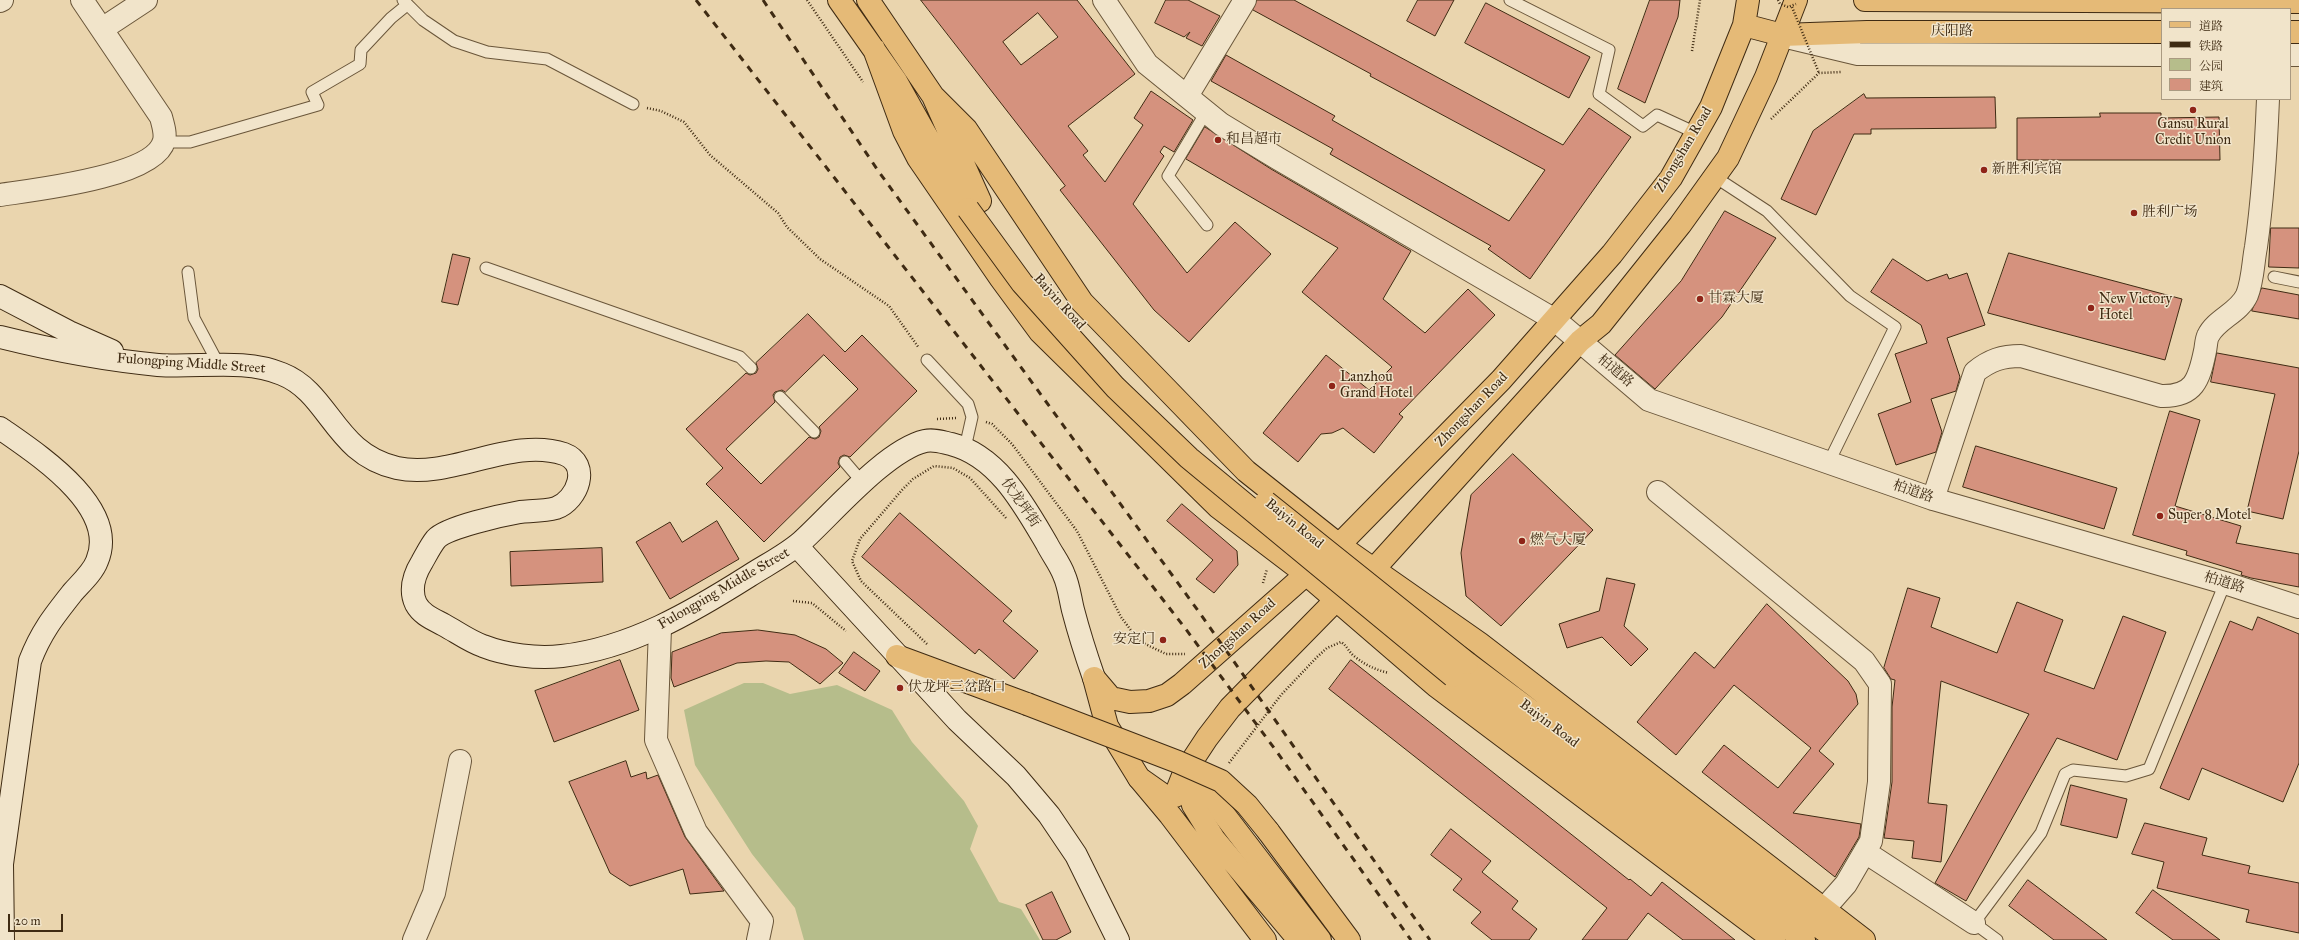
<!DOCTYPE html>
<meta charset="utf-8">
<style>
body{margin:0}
#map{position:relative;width:2299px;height:940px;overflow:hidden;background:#ead5ae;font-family:"IM FELL Great Primer","Noto Serif SC",serif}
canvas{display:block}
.legend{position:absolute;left:2161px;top:8px;width:130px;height:92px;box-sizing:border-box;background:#f1e4ca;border:1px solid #aa9a81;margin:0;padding:5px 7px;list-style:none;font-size:12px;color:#3f2b13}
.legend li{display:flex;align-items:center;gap:8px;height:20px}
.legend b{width:20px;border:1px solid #aa9a81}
.scale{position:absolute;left:8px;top:914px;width:55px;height:18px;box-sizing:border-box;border:2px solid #3f2b13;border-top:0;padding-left:5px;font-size:12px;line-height:14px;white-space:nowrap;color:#3f2b13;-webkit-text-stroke:3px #f1e4ca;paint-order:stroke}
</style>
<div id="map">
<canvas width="2299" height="940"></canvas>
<ul class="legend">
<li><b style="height:5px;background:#e5ba77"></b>道路</li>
<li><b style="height:5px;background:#3f2b13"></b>铁路</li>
<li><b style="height:11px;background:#b6bd8b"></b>公园</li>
<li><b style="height:11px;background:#d5927e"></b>建筑</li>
</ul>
<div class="scale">20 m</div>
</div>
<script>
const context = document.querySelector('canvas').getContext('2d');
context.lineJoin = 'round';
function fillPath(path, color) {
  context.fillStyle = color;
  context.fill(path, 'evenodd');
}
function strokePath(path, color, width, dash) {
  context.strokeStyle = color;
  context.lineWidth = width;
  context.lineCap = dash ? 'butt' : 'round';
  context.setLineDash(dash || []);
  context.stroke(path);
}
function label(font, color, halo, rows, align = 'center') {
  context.font = font + ' "IM FELL Great Primer","Noto Serif SC",serif';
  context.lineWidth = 3;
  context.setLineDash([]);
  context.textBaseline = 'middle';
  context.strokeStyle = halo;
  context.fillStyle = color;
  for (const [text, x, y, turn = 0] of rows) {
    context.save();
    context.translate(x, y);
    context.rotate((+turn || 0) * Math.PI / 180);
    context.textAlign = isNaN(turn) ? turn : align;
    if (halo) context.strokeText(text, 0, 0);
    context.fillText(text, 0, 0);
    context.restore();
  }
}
fillPath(new Path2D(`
 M744 683H763L790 694 837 685 892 710 912 742 964 801 978 826 970 849 999 902 1021 909 1040 940H804L795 908 752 854 695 765 684 710Z`), '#b6bd8b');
const building = new Path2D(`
 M921 0H1077L1135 74 1068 126 1088 151 1083 155 1105 182 1143 125 1134 118 1151 91 1193 120 1174 152 1164 146 1160 152 1164 156 1133 204 1187 273 1235 222 1271 254 1189 342 1154 310 1060 190 1065 186ZM1038 13 1058 37 1021 65 1003 42Z
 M1166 0H1188L1220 16 1202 46 1186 38 1190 32 1184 37 1155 23Z
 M1257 0H1294L1563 145 1589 108 1631 137 1530 279 1488 249 1491 246 1330 154 1333 149 1211 81 1226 55 1335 116 1332 120 1509 221 1545 170 1370 76 1371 74 1253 10Z
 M1418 0H1454L1435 36 1407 21Z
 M1650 0H1680L1678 17 1645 103 1618 89Z
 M1486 3 1590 57 1569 98 1465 43Z
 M1864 94 1866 98 1995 97 1996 128 1871 129V134H1854L1816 215 1781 199 1813 131Z
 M2100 113H2161V118L2219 117 2220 160H2017V118L2100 117Z
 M1205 127 1271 169 1411 251 1383 299 1425 333 1468 289 1495 315 1399 414 1403 417 1374 453 1343 428 1332 433 1321 434 1298 462 1263 433 1326 355 1369 390 1392 367 1302 292 1338 248 1186 159Z
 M1725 211 1776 238 1722 317 1655 389 1615 355 1681 281Z
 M2271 228H2299V268L2269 267Z
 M2009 253 2182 299 2165 360 1988 313Z
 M453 254 470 258 458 305 442 302Z
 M1893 259 1927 281 1947 274 1949 279 1967 273 1985 325 1947 338 1960 377 1956 391 1931 399 1942 432 1936 452 1896 465 1878 414 1911 402 1895 354 1927 343 1921 325 1871 292Z
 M2262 288 2299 295V319L2252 311Z
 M808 314 845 352 862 335 917 391 850 457 844 455 840 457 838 463 840 467 764 542 706 484 723 468 686 429 746 373 750 375 756 373 758 369 756 363ZM824 355 858 389 819 427 821 431 819 437 815 439 809 437 761 484 726 449 775 402 773 395 775 392 782 390 785 392Z
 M2217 353 2299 368V451L2283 519 2247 511 2275 394 2211 382Z
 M2170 411 2200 420 2175 506 2241 526 2236 543 2299 554V587L2251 578 2241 575 2242 572 2186 555 2187 551 2133 535Z
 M1976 446 2117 488 2104 529 1963 487Z
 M1513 454 1593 530 1501 626 1466 596 1461 553 1471 495Z
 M1182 504 1237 551 1238 565 1214 593 1196 579 1213 560 1167 521Z
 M900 513 1012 611 1003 621 1038 651 1014 679 979 649 975 654 862 557Z
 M717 521 739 559 670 599 636 542 670 522 682 542Z
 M602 548 603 582 511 586 510 552Z
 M1607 578 1635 584 1624 626 1648 649 1631 666 1602 637 1567 648 1559 624 1599 611Z
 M1908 588 1940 598 1931 627 1997 653 2017 602 2063 620 2044 671 2094 689 2123 616 2166 632 2117 760 2057 738 1966 901 1935 883 2029 714 1941 681 1928 803 1947 805 1941 862 1912 858 1914 841 1884 838 1892 782V707L1895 680 1891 679 1884 668Z
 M1767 604 1848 681 1856 694 1858 704 1819 751 1834 764 1793 813 1861 824 1859 837 1835 877 1702 772 1724 745 1778 788 1811 748 1734 685 1676 755 1637 722 1695 652 1714 668Z
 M2258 617 2299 634V763L2283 802 2202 768 2189 800 2160 788 2230 621 2252 630Z
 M758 630 795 635 826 649 843 663 820 684 789 662 766 661 737 663 674 687 671 678 672 652 721 633Z
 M854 652 880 671 865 691 839 673Z
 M620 660 639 710 554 742 535 691Z
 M1351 660 1629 880 1630 879 1651 896 1662 882 1735 940H1683L1648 913 1627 940H1582L1607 908 1329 689Z
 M626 761 631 777 646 772 647 779 658 775 685 837 724 891 690 894 683 869 630 886 610 873 569 782Z
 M2071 785 2127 799 2117 838 2061 825Z
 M2145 823 2207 838 2202 855 2250 866 2248 873 2299 883V933L2246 922 2249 910 2157 888 2164 862 2132 854Z
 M1451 829 1491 861 1482 872 1518 901 1512 909 1537 929 1529 940H1492L1471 923 1481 912 1453 890 1462 879 1431 855Z
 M2028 880 2107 940H2054L2009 906Z
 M2153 890 2220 940H2173L2136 913Z
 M1052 892 1071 932 1056 940H1043L1026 905Z`);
fillPath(building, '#d5927e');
strokePath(building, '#3f2b13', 1);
const service = new Path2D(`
 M403 0 423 20 454 41 487 52 547 59 633 104
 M1510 0 1609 50 1599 94 1643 126 1657 115 1696 133
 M1206 112 1168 176 1207 225
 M164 142H190L318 105 312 92 360 64 361 50 391 18 407 5
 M1715 177 1767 211 1850 296 1895 327 1829 462
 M486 268 740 357 751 368
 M188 272 194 318 219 365
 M2274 277 2299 282
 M927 360 968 404 972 417 965 448
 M780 397 814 432
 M845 462 863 483
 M1997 940 1974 923 2041 833 2065 774 2073 770 2126 776 2149 769 2225 583`);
const minor = new Path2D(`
 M1104 0 1147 64 1221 124 1277 158 1555 320 1649 400 1933 499 2225 583 2299 607
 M0 1 2 0
 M102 29 146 0
 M1791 38 1858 54 2162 55
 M2290 55H2299
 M1187 96 1245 0
 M0 195C33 190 155 177 164 141 166 133 163 125 161 117L82 0
 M1658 492 1864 661 1880 684 1879 782 1871 841 1846 884 1824 909
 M1933 499 1975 372C1990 360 2002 356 2021 356L2161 396C2194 397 2199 380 2205 351 2206 347 2206 340 2208 336 2216 319 2239 313 2247 295 2253 280 2253 262 2256 247 2263 197 2266 149 2268 99
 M660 628 656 740 696 832 762 921 758 940
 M1865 852 1974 923
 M414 940 434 893 460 761`);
const secondary = new Path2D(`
 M0 296 69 332 112 351
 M0 337C52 350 105 360 158 365 199 368 244 358 282 374 330 393 334 454 397 468 450 480 512 436 564 454 591 464 578 500 556 508 545 511 531 511 520 512 503 515 447 527 436 539 431 545 426 555 422 562 414 575 409 589 416 604 422 615 433 619 444 625 457 632 469 641 483 646 506 655 537 659 562 656 631 648 692 612 749 576 766 565 786 555 801 542 832 514 886 450 925 441 934 439 942 442 951 444 998 456 1024 505 1047 544 1052 554 1060 564 1064 575 1069 586 1070 598 1073 610 1079 633 1086 655 1094 678
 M0 428C37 454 120 507 97 561 93 572 81 583 73 592 54 616 41 632 30 661L2 864 3 940
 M797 546 957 720 1016 776 1049 815 1076 855 1118 940`);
const primary = new Path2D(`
 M839 0 896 81 964 203
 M868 0 933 96 980 201
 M1865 0 2299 2
 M1744 25 1782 35 1867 32H2162
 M2290 32H2299
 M874 49 904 131 918 158 1001 279 1040 332 1218 507 1306 574 1436 686 1774 940
 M933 96 966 129 1082 302 1246 471 1339 545 1479 643 1864 940
 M897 656 1027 704
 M1467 663 1837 940
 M1453 676 1804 940
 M1094 678 1107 726 1139 778 1166 797 1175 796 1184 773 1207 738 1230 708 1336 600 1374 569 1580 341 1601 324 1680 225 1728 158 1766 77 1796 0
 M1094 678 1111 698 1130 702 1149 701 1167 695 1182 684 1339 545 1501 380 1612 254 1671 178 1711 107 1744 25 1748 0
 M1184 773 1206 791 1320 940
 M1268 831 1349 940`);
const trunk = new Path2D(`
 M1184 773 1193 805 1214 839 1299 940
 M1139 778 1170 815 1265 940`);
strokePath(service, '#6a563a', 13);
strokePath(minor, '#6a563a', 24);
strokePath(secondary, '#3f2b13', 24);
strokePath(primary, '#3f2b13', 24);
strokePath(trunk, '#3f2b13', 24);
strokePath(new Path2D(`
 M807 0 863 82
 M1692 51 1700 0
 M647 108 661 111 684 122 710 155 778 213 787 227 820 259 889 306 919 348
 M1771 119 1819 73 1842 72
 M937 419 957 418
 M986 422 992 424 1012 444 1077 531 1121 617 1139 641 1166 654H1185
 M1263 583 1267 569
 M793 601 812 603 846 631
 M927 644 861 581 852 561 860 539 902 490 913 479 934 466 953 468 970 478 1006 518
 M1229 763 1281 695 1317 657 1327 648 1341 642C1347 646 1349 652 1354 656 1365 665 1376 670 1389 673`), '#3f2b13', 2.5, [1, 2]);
strokePath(service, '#f1e4ca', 11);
strokePath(minor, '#f1e4ca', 22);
strokePath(secondary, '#f1e4ca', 22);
strokePath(primary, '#e5ba77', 22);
strokePath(trunk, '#e5ba77', 22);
strokePath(new Path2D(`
 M696 0 1185 628 1277 752 1411 940
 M763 0 879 172 1199 612 1430 940`), '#3f2b13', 3, [7, 7]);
const primaryBridge = new Path2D(`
 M968 209 1022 283 1115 387 1189 458 1453 676
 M1266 502 1467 663
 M1027 704 1178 762 1221 781 1247 805 1268 831`);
strokePath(primaryBridge, '#3f2b13', 24, []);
strokePath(new Path2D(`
 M1778 0 1780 4 1788 7 1796 4
 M1792 7 1819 73`), '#3f2b13', 2.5, [1, 2]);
strokePath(primaryBridge, '#e5ba77', 22);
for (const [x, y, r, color] of [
 [2193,110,4,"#8f2418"],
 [1218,140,4,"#8f2418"],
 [1984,170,4,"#8f2418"],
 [2134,213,4,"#8f2418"],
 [1700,299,4,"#8f2418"],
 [2091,308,4,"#8f2418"],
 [1332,386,4,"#8f2418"],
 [2160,516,4,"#8f2418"],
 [1522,541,4,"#8f2418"],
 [1163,640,4,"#8f2418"],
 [900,688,4,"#8f2418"]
]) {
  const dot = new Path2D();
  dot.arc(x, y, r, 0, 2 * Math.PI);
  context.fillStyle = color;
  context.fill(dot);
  strokePath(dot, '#f1e4ca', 1.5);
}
label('14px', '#3f2b13', '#f1e4ca', [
 ["庆阳路",1952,32],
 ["Zhongshan Road",1684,150,-59],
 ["Baiyin Road",1059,302,48],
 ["Fulongping Middle Street",191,364,4],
 ["柏道路",1615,371,40],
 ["Zhongshan Road",1472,410,-46],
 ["柏道路",1913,492,19],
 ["伏龙坪街",1020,503,55],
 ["Baiyin Road",1294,524,39],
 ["柏道路",2224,583,17],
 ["Fulongping Middle Street",724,589,-30],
 ["Zhongshan Road",1238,634,-42],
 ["Baiyin Road",1549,724,37]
]);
label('14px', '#3f2b13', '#f1e4ca', [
 ["Gansu Rural",2193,125,"center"],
 ["Credit Union",2193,141,"center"],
 ["和昌超市",1226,140],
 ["新胜利宾馆",1992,170],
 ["胜利广场",2142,213],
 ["甘霖大厦",1708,299],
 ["New Victory",2099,300],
 ["Hotel",2099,316],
 ["Lanzhou",1340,378],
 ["Grand Hotel",1340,394],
 ["Super 8 Motel",2168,516],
 ["燃气大厦",1530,541],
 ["安定门",1155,640,"right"],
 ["伏龙坪三岔路口",908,688]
], 'left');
</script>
